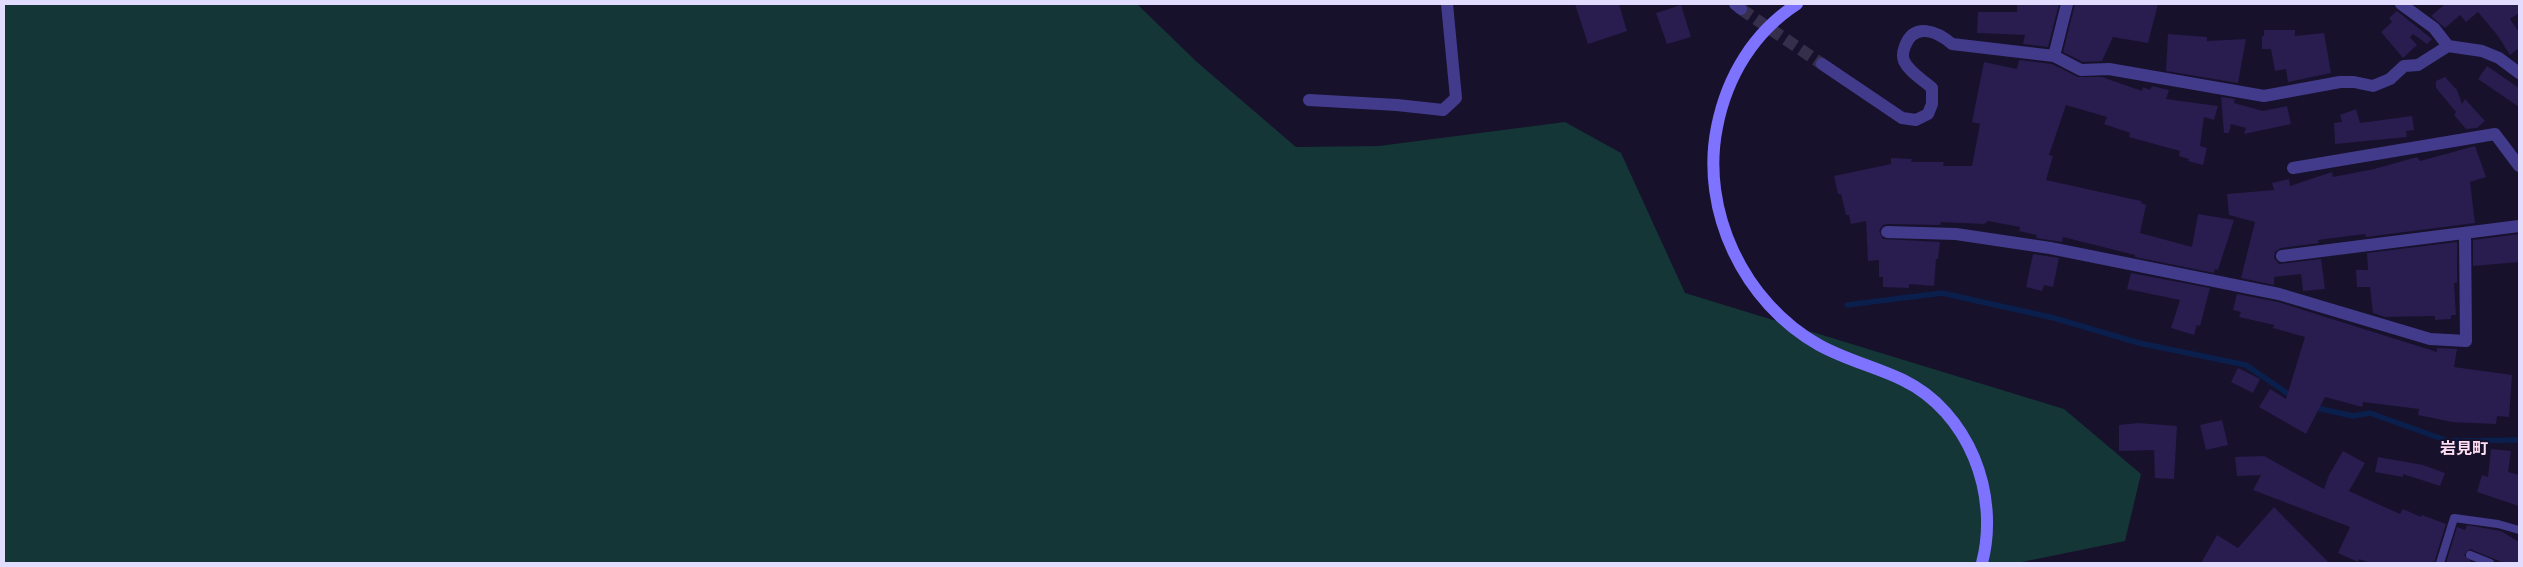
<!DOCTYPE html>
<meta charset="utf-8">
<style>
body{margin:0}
#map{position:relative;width:2523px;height:567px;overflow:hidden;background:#17112c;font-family:Manrope,sans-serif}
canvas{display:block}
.frame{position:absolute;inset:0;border:5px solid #e2dcff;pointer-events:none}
</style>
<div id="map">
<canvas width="2523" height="567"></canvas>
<div class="frame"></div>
</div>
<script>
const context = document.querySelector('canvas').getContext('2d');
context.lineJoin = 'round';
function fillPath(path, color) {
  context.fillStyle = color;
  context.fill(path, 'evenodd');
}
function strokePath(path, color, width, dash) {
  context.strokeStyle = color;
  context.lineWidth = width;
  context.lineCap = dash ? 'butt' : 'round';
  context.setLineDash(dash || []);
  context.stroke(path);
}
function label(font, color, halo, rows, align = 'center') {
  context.font = font + ' Manrope,"Noto Sans JP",sans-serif';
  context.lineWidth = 4;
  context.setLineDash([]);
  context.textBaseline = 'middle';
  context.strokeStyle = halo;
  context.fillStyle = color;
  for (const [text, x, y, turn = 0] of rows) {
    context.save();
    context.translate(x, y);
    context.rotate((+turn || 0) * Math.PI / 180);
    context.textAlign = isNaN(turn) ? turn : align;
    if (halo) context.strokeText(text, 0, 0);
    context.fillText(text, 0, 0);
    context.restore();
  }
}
fillPath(new Path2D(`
 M4 4H1137L1198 63 1296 147 1379 146 1565 122 1621 153 1685 293 2064 409 2141 474 2125 541 2017 563H4Z`), '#143636');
strokePath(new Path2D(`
 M1847 305 1942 293 2054 318 2139 343 2246 365 2293 397
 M2312 407 2353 416 2370 413 2448 441 2519 440`), '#0a1f4c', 5.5);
fillPath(new Path2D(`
 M1575 4H1619L1627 31 1588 44Z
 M2017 4H2059L2048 47 2023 44 2025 35 1977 33 1978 12H2017Z
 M2075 4H2158L2148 43 2113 37 2102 61 2083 62 2063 52Z
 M2445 4H2519V13L2510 19 2519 32V48L2510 55 2498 36 2478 12 2466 22 2460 15 2445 28 2431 16Z
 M1681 5 1691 37 1667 44 1656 13Z
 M2397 11 2432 39 2427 44 2413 34 2410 37 2417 45 2403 58 2381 32 2392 22 2389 18Z
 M2264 30H2295V36L2324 33 2331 73 2288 82 2286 69 2275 71 2271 49H2262V36H2264Z
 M2168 34 2207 37V41L2246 39 2238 83 2166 71Z
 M2019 60 2052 64 2078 77H2102L2142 91 2143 87 2150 90 2152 86 2169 90 2166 99 2218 106 2214 120 2204 117 2200 146 2207 148 2203 165 2188 161 2189 159 2179 156 2180 151 2129 137 2130 133 2104 124 2107 117 2066 105 2049 155 2053 156 2046 180 2141 201V203L2146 205 2140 233 2192 247 2198 214 2234 220 2218 270 2215 269 2214 273 2135 257V255L2063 237 2062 242 2036 238 2037 235 2019 231 2020 227 1988 221 1984 224 1941 222 1940 225 1887 224 1883 225 1879 231 1883 239 1940 242 1938 259H1936L1934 286 1909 284V288L1883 287V277H1879V260L1868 261 1866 221 1851 224 1849 215H1846L1841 194H1838L1834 176 1891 164V158L1912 159 1911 162H1944L1943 166H1972L1980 124 1972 122 1984 62 2017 69Z
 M2487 66 2519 88V107L2478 79Z
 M2445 77 2457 90 2462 104 2465 99 2485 121 2477 128 2466 129 2454 115 2456 112 2436 88V81Z
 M2221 97 2235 99 2234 103 2263 111 2287 106 2291 124 2244 134 2246 128 2231 124 2229 133H2224Z
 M2356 109 2360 123 2412 116 2414 130 2406 131 2407 137 2335 144 2334 123 2342 122 2340 115Z
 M2475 146 2486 177 2470 182 2475 223 2366 237 2365 234 2318 240 2319 243 2281 248 2275 252 2274 258 2279 264 2321 259 2325 289 2303 291 2301 274 2274 277V285L2241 278 2255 222 2229 215 2227 194 2274 190 2272 183 2289 179 2290 186 2332 172 2333 177 2374 169 2417 157 2420 161Z
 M2519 234V262L2473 266V240Z
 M2457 242V283H2454L2456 315H2451V319L2435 320V316L2385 317 2373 313 2370 287H2357L2356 270H2368L2367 253Z
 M2033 254 2059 258 2053 287 2044 285 2042 291 2026 287Z
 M2131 273 2210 288 2200 326 2197 325 2194 335 2171 328 2180 300 2127 289Z
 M2237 294 2278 302 2437 352V348L2457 349 2454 367 2512 375 2509 417 2497 416 2496 424 2452 422 2418 415 2419 409 2363 402 2362 407 2325 397 2306 434 2259 407 2270 389 2286 399 2305 337 2273 328 2274 325 2239 317 2241 312 2233 310Z
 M2238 368 2260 379 2253 393 2231 382Z
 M2222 420 2228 445 2206 450 2200 425Z
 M2138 423 2177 426 2174 479 2155 478 2154 450 2119 451V425Z
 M2491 449 2511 451 2508 472 2519 475V506L2477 492 2482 475 2488 477Z
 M2343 451 2365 463 2349 491 2400 514 2403 509 2421 517 2422 515 2446 524 2434 563H2370L2359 559 2358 562 2338 553 2350 527 2253 490 2261 475 2237 476 2235 457 2264 456 2324 489 2329 475Z
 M2378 457 2423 465 2445 473 2440 486 2403 474V477L2375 472Z
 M2274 507 2329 563H2201L2217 535 2238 548Z
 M2467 525 2501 531 2519 542V563H2504L2470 549 2464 555 2471 561 2470 563H2446L2457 527 2465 530Z`), '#291c4e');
strokePath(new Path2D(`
 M1741 9 1822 64`), '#352f4c', 12, [12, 6]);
strokePath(new Path2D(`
 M2470 555 2490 563
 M2440 563 2454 518 2498 524 2519 530`), '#423b8c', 8);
strokePath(new Path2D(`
 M1735 4 1741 9
 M2401 4 2434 28 2448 46
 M2054 56 2067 4
 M1822 64 1902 118 1916 120 1928 114 1932 104V88C1922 79 1910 73 1904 61 1902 56 1903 51 1905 46 1914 22 1937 31 1952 44L2054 56 2081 70 2109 69 2264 96 2340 82H2354L2373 86 2390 79 2404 66 2418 65 2448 46 2482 51 2499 58 2519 73
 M1309 100 1397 105 1443 110 1456 98 1447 4
 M2293 168 2495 134 2519 166
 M1887 232 1956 234 2050 248 2279 294 2430 339 2466 341 2465 233
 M2282 256 2519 226`), '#423b8c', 12);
strokePath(new Path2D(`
 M1797 4C1754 32 1727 76 1717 127 1700 211 1744 303 1819 345 1846 360 1876 367 1903 380 1969 412 2000 494 1982 563`), '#7e73ff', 12);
label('bold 16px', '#ffdef1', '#17112c', [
 ["岩見町",2464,450]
]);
</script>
